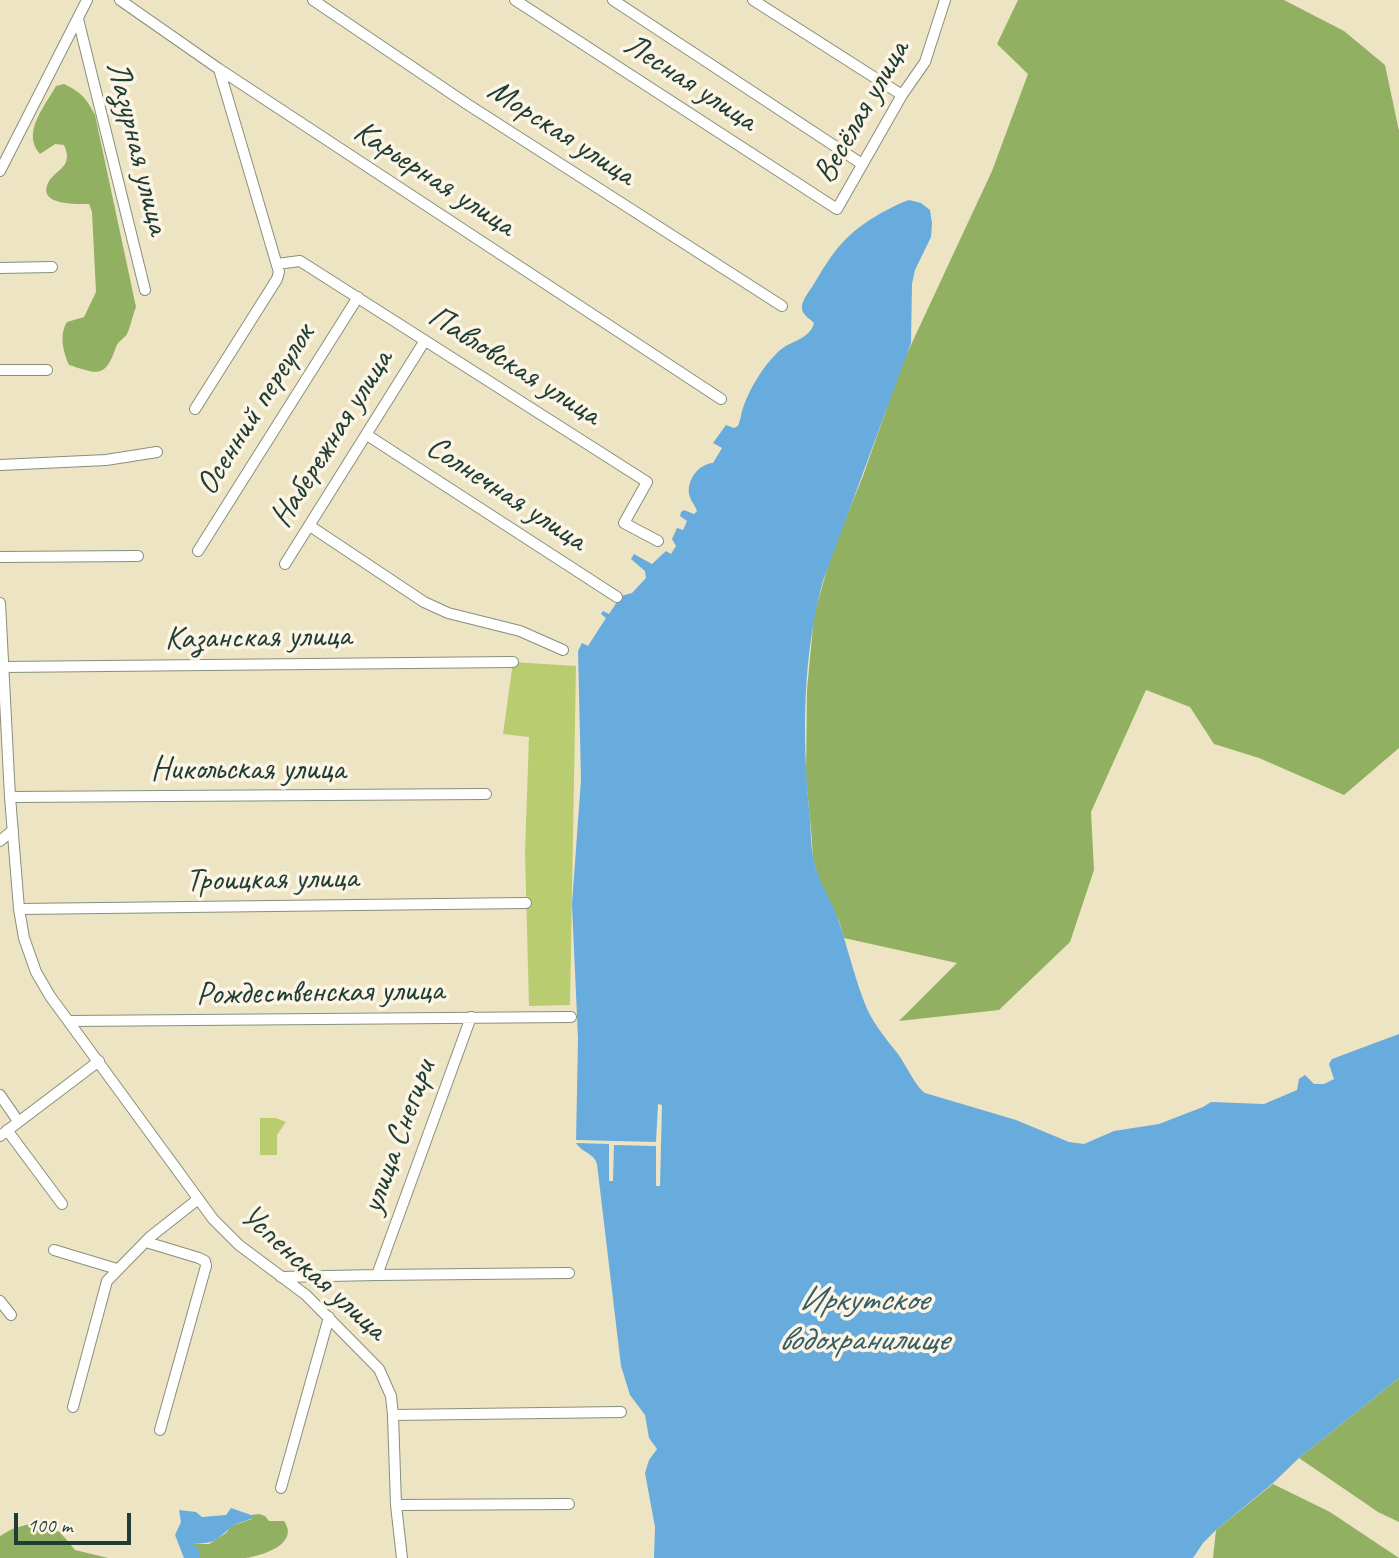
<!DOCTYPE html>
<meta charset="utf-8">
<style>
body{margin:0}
#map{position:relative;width:1399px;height:1558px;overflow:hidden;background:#ede4c4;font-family:Caveat,sans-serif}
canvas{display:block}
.scale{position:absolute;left:14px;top:1513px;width:117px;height:32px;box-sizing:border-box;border:4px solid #1f3d34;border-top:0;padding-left:9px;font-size:21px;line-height:24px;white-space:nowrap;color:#1f3d34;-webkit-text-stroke:5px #fcf5e5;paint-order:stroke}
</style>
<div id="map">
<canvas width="1399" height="1558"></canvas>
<div class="scale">100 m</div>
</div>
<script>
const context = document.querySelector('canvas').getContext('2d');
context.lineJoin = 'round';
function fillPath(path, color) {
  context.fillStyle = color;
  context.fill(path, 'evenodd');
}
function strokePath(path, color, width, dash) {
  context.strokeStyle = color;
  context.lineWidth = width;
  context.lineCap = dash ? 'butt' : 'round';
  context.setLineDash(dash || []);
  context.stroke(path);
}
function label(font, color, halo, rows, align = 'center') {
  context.font = font + ' Caveat,sans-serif';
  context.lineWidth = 7;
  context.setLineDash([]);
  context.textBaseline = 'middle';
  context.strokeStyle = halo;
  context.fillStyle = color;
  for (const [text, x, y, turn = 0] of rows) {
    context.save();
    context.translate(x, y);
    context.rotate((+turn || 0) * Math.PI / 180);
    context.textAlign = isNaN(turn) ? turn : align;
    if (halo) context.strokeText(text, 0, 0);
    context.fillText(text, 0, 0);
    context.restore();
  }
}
fillPath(new Path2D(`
 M513 662 576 666 570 1005 529 1006 525 852 529 737 503 734Z
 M260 1118H276L286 1122 277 1135V1155H260Z`), '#b9cc70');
fillPath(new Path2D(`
 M1018 0H1284L1344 31 1385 65 1399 131V748L1344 795 1259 758 1214 744 1190 707 1146 690 1091 812 1094 870 1070 942 999 1010 899 1021 957 963 844 938 839 921 819 879 813 858 811 829 806 778 807 690 814 615 832 552 863 476 903 362 992 171 1028 74 997 44Z
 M64 84C81 92 87 99 95 115L136 307C133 314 130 328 127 334 124 339 118 341 116 347 105 379 98 374 69 365 63 351 59 335 67 322L84 317 96 292 92 212 89 204C78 204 37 206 48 183 56 168 74 168 64 145L55 144 40 154C21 133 45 106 56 86Z
 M1399 1378V1522L1378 1512 1299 1458Z
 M1273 1484 1330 1512 1399 1558H1213L1216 1530Z
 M259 1514 265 1516 269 1521H284C300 1544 262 1556 245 1558 230 1558 214 1558 200 1558L192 1544H209L226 1533 231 1526 252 1519 251 1515Z
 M29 1524H37L60 1532 75 1550 108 1558H0V1536L12 1529Z`), '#92b062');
fillPath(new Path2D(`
 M909 200 921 203 930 210 932 223 931 237 915 270 912 284 911 343 823 581C803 653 802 733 809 808 811 825 810 844 814 861 819 884 833 902 840 925 849 953 856 983 868 1011 876 1027 887 1040 898 1054 906 1065 916 1087 925 1093L1016 1120 1069 1142 1084 1144 1114 1131 1159 1124 1203 1107 1211 1102 1264 1104 1297 1090 1299 1079 1305 1075 1314 1084H1324L1334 1079 1329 1064 1332 1059 1399 1034V1378L1299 1458 1272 1484 1216 1530 1203 1543 1193 1558H654L655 1527 645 1473 649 1460 657 1449 649 1438 645 1415 630 1395 621 1366 597 1164C594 1153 581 1152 576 1143L578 1039 572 904 581 780 578 651 582 643 588 646 606 618 601 614 603 611 609 614 621 596 632 593 646 578 645 571 631 559 634 554 652 564 666 551 671 554 676 546 672 539 677 528 683 530 687 521 680 516 681 512 684 510 694 514 697 511C695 505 690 500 689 494 687 479 699 464 713 463L722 448 713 443 726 425 734 428 738 426C741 419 741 412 744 405 751 386 763 367 777 353 789 340 809 341 814 323 811 320 805 316 803 312 799 304 808 293 812 287 822 271 831 254 844 241 860 224 887 208 909 200Z
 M231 1508 251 1515 253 1518C246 1521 235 1523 230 1528 214 1542 214 1543 193 1544L199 1550 200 1558H184L175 1535 181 1522 179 1510 196 1512 202 1517 226 1515Z`), '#68acdd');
fillPath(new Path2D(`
 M658 1104 662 1105 660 1186H656V1146L614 1145 613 1181H609V1144L576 1143V1140L656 1142Z`), '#ede4c4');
const minor = new Path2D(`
 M120 0 219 69 721 399
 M313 0 467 104 782 306
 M515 0 837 209 902 95 925 62 945 0
 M613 0 862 164
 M753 0 902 95
 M78 19 145 290
 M0 171 87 0
 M277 264 300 261 647 482 624 523 658 541
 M0 268 52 267
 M0 370H47
 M195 409 277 279 279 272 219 69
 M367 435 617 597
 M0 465 106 460 157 452
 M310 526 424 602 448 613 520 631 563 650
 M198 551 358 297
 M0 557 138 556
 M285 564 424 342
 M0 603 10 797 19 909 24 938 36 972 50 996 213 1219 239 1245 306 1295 379 1369 391 1396 393 1415 396 1505 402 1558
 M4 667 513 662
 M10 797 486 794
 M0 841 13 830
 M19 909 526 903
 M70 1021 571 1017
 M0 1095 18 1121
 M7 1130 62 1204
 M0 1136 99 1061
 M146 1242 199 1258 205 1261 206 1266 160 1430
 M54 1250 117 1269
 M377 1275 569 1273
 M281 1277 377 1275 471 1017
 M0 1301 11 1315
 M73 1407 107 1281 150 1237 197 1200
 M393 1415 621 1412
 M281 1488 329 1317
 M396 1505 569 1504`);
strokePath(minor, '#86907c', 12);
strokePath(minor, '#fff', 10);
label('33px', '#1f3d34', '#fcf5e5', [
 ["Лесная улица",690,83,33],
 ["Весёлая улица",862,112,-60],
 ["Морская улица",561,133,33],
 ["Лазурная улица",137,148,76],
 ["Карьерная улица",434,179,33],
 ["Павловская улица",514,366,32],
 ["Осенний переулок",256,410,-58],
 ["Набережная улица",332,439,-58],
 ["Солнечная улица",506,494,33],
 ["Казанская улица",258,638,-1],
 ["Никольская улица",248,770],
 ["Троицкая улица",272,880,-1],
 ["Рождественская улица",320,993,-1],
 ["улица Снегири",399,1137,-70],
 ["Успенская улица",313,1273,42]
]);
label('italic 35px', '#355e67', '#fcf5e5', [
 ["Иркутское",863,1301],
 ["водохранилище",863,1341]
]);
</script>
